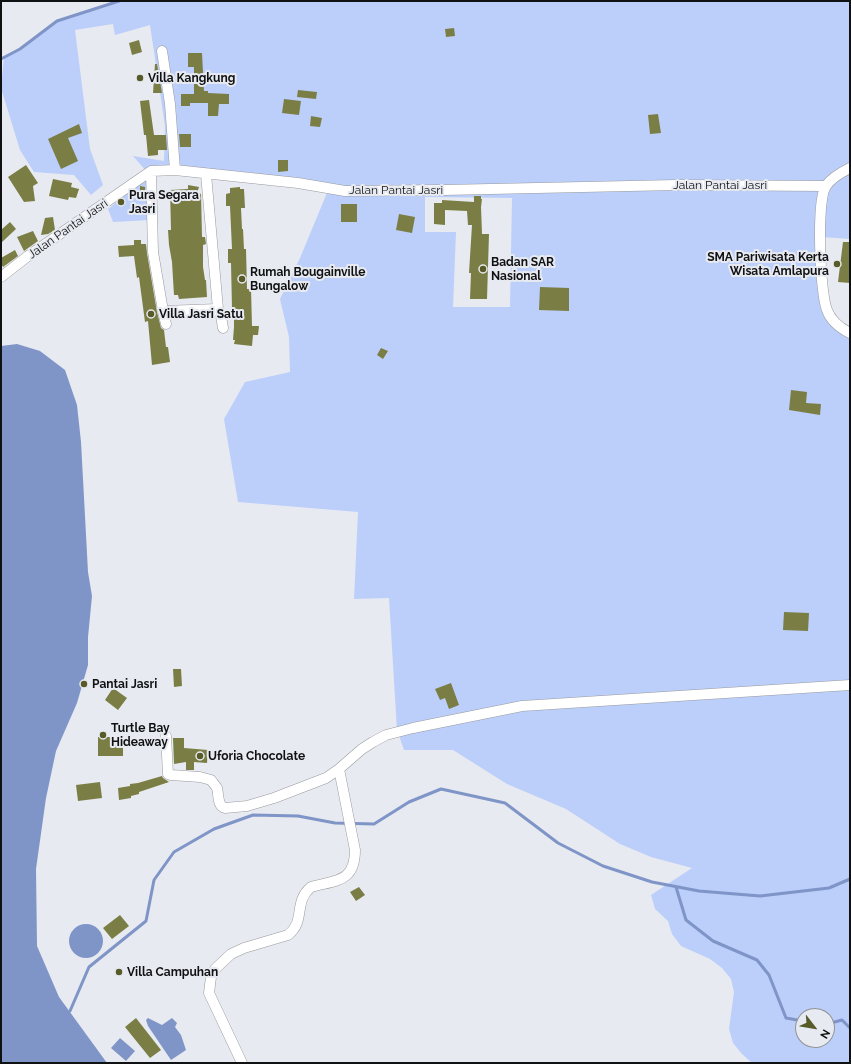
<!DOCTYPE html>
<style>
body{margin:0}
#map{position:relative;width:851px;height:1064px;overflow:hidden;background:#e7eaf0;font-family:Raleway,sans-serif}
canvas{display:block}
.frame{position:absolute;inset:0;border:2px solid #101113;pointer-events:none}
.north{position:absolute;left:795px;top:1008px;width:40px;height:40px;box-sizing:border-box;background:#e7eaf0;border:1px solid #919398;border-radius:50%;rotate:121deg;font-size:11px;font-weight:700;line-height:16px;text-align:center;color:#101113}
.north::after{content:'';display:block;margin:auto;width:14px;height:18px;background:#585b28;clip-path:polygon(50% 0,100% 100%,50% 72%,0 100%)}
</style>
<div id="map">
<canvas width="851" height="1064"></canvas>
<div class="frame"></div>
<div class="north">N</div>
</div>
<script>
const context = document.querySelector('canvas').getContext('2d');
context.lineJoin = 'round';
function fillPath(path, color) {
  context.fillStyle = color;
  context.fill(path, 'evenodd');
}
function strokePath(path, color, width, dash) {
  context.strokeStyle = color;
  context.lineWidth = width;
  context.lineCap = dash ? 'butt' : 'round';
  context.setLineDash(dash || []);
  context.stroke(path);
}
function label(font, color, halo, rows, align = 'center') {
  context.font = font + ' Raleway,sans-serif';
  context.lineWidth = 4;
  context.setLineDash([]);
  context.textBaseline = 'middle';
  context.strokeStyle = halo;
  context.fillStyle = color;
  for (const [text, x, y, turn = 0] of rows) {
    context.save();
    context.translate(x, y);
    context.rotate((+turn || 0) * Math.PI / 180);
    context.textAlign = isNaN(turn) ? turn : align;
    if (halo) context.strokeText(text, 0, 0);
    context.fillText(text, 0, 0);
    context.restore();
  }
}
fillPath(new Path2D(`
 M119 1H850V239L822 237 827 311 850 330V1063H752L742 1054 733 1043 729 1029 734 992 731 979 722 968 710 959 681 946 672 934 668 921 655 909 651 895 692 868 651 857 620 844 566 809 507 784 453 750H404L397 730 389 598 354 599 358 512 238 502 224 419 245 382 290 372 289 337 280 299 300 258 329 188 147 172 133 156 164 161 165 126 150 25 115 35 113 24 75 30 90 149 103 185 91 195 74 175 34 172 20 150 1 88 4 57 20 49 57 21ZM425 197 512 198 510 307H453L456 232H425ZM803 1016H827V1040H803Z
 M144 180H148L150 220 113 222 108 209Z`), '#bccefa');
fillPath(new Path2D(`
 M17 344 40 351 65 370 77 405 81 442 88 572 92 596 88 637V665L77 703 56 751 46 798 36 869 37 946 59 997 107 1063H1V346Z
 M69 941a17 17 0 1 1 34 0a17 17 0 1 1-34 0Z
 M148 1018 162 1025 172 1018 177 1023 175 1027 181 1035 186 1050 171 1060 148 1026 146 1020Z
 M120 1038 135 1051 126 1061 111 1048Z`), '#7f94c7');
strokePath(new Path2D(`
 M1 59 20 49 57 21 119 1
 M676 887 686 920 713 941 757 960 769 975 786 1018 803 1021
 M70 1011 89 967 146 921 154 880 174 852 214 829 253 815 298 816 335 823 374 824 409 802 441 789 505 803 558 843 603 866 652 882 699 891 760 896 829 888 850 879
 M827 1024 842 1020 850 1028`), '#7f94c7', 3);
fillPath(new Path2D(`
 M454 28 455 36 446 37 445 29Z
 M139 40 142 52 132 55 129 43Z
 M188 53H202L204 91H208V93L229 94V104H219L218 116H208V103H190V106H181V94H194V67H188Z
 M155 64H157L162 93H153Z
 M298 90 317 92 316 99 297 97Z
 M284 99 301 101 299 115 282 113Z
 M149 100 154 135H166L167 150H158V155L148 156 146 135H144L140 101Z
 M658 114 661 133 650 134 648 115Z
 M311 116 322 118 320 127 310 126Z
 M79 124 82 133 68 138 78 161 61 169 48 139Z
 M179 134H191V147H180Z
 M278 160H288V171L278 172Z
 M26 165 38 183 33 186 35 201 24 202 8 177Z
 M53 179 72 183 71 187 79 189 76 198 69 197 68 200 49 196Z
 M188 185 199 187 197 193 201 194 202 237H205L206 244 203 245V267L205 280H206L207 297 179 299 178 295H174L172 262 169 245 168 230H171L170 190 188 189Z
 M140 186 145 187V197H140Z
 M240 187V189H244L245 208H241L242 229H243L244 249H246L247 289H251L252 326H259L258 335H253L252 346 234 344 235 340H233L234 327V308L232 309 231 263H228V249H232L230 206H226V194L230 193V188Z
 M474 196H481V199H482L481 207 482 234H489L487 299H470L471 273H469L472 225H468L467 211 445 210V225L434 224V203H442V200L474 202Z
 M341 204H357V222H341Z
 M399 214 415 217 412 233 396 230Z
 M53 217 55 230 48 234 41 235 45 218Z
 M10 222 16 229 1 243V230Z
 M33 231 38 241 24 251 17 237Z
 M134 240H141V244H146L147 253 157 312 161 328 164 330 166 347H168L170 362 152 365 148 321 145 322 139 277 137 278 134 256 119 257 118 246 134 245Z
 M843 242H850V283L838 282Z
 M15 250 18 256 3 267 1 264V258Z
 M540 287 569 288V311L539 310Z
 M381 348 388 351 383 359 377 355Z
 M791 390 807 392 806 403 821 404 820 415 789 410Z
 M784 612 809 613 808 631 783 630Z
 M173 669H181L182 686 174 687Z
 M451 683 459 705 449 709 445 698 440 700 435 689Z
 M113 688 127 698 118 710 105 700Z
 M98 737H110V741H123V756H98Z
 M173 738H184V748L208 750 207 763 194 762V770H186V762L174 764Z
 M162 776 163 778 169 782 139 792V794L131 796V798L119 800 118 788 130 786V784L138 783Z
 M100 782 102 798 78 801 76 785Z
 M359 887 365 895 356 901 350 892Z
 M120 915 129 926 112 939 103 928Z
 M136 1018 161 1050 150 1058 125 1027Z`), '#7b7e44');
const minor = new Path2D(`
 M162 51 170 104 175 170
 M850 168C842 172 831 178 826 186 816 200 820 293 827 310 831 321 840 328 850 333
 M151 171 153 252 163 311 218 309 206 174
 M1 277 28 256 151 171 175 170 298 183 345 191 444 190 676 185 826 186
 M218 309 221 316 223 328
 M163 311 166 324
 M166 736 168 774 171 775 200 777 211 780C213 783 215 785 217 788 219 795 217 806 225 808L247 806 274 798 326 778 339 769 362 749 373 742 386 735 413 728 522 706 850 685
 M242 1063 209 993 211 977 215 969 231 954 244 948 288 935C306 921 293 902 311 887 335 880 355 883 355 850L339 769`);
strokePath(minor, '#989a9f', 11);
strokePath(minor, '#fff', 10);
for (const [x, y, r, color] of [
 [140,78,4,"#585b28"],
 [121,202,4,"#585b28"],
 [837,264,4,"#585b28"],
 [483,269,4,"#585b28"],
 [242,279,4,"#585b28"],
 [151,314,4,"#585b28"],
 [84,684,4,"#585b28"],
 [103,735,4,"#585b28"],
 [200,756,4,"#585b28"],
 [119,972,4,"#585b28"]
]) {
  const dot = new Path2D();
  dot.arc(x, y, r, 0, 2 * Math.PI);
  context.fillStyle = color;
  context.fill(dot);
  strokePath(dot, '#e7eaf0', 1.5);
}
label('bold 12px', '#101113', '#e7eaf0', [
 ["Villa Kangkung",148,78],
 ["Pura Segara",129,195],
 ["Jasri",129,209],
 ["SMA Pariwisata Kerta",829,257,"right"],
 ["Wisata Amlapura",829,271,"right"],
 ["Badan SAR",491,262],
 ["Nasional",491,276],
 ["Rumah Bougainville",250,272],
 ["Bungalow",250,286],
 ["Villa Jasri Satu",159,314],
 ["Pantai Jasri",92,684],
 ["Turtle Bay",111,728],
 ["Hideaway",111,742],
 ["Uforia Chocolate",208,756],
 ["Villa Campuhan",127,972]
], 'left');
label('12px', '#101113', '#e7eaf0', [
 ["Jalan Pantai Jasri",720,185],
 ["Jalan Pantai Jasri",396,190],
 ["Jalan Pantai Jasri",68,229,-35]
]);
</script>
